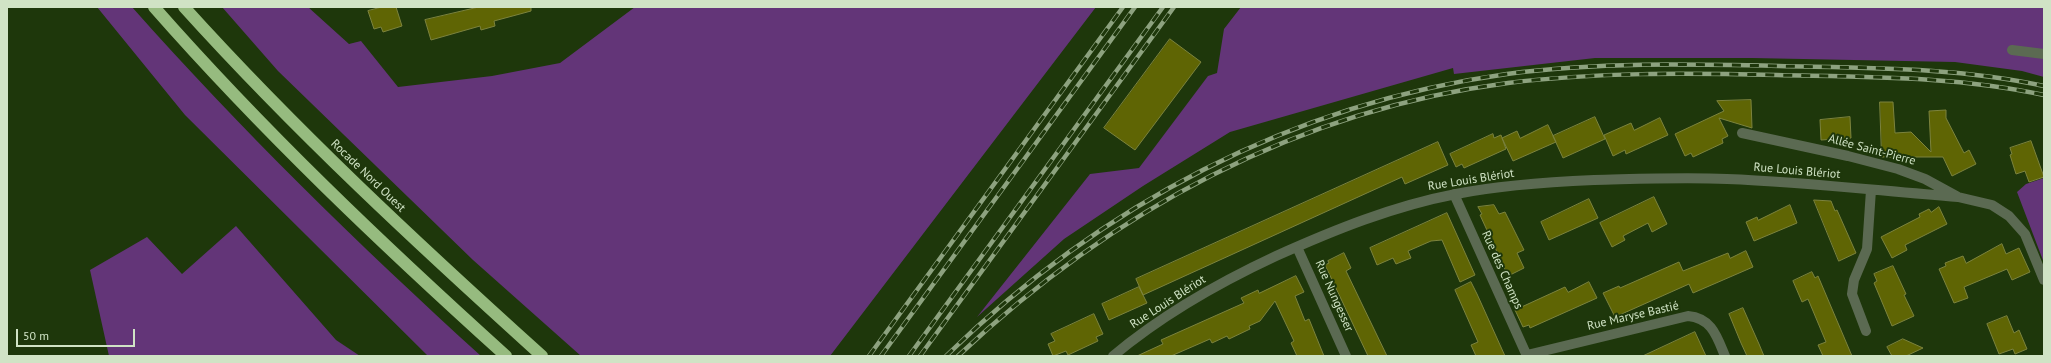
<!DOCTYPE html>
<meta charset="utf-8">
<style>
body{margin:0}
#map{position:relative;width:2051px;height:363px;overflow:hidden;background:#1e370b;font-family:"PT Sans",sans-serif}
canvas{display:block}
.frame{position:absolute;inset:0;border:8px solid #d0e3c5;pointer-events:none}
.scale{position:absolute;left:16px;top:329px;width:119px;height:18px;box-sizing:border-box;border:2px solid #d0e3c5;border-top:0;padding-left:5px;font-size:12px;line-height:14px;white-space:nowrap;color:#d0e3c5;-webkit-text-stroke:3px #1e370b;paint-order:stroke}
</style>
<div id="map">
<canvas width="2051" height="363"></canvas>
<div class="frame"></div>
<div class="scale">50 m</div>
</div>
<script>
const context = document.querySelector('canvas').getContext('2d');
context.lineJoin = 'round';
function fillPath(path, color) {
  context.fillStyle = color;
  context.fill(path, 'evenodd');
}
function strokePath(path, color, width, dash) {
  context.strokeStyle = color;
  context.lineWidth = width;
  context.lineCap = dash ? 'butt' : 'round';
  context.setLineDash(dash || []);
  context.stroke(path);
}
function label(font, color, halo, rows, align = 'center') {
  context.font = font + ' "PT Sans",sans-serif';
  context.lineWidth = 4;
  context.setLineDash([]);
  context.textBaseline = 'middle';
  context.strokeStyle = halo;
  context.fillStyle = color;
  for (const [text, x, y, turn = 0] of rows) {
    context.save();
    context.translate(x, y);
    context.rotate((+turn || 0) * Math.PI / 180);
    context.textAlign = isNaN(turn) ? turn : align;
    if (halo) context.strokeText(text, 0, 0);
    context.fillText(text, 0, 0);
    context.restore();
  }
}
fillPath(new Path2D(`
 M97 7H132C241 130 359 245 481 356H428L185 115Z
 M222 7H308L349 44 361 41 398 87 492 76 560 63 635 7H1096L830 356H581L473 260 278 71Z
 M1241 7H2044V77L2022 71 1955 62 1752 58H1595L1454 74 1453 68 1230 132 1143 186 1064 239 977 317 1090 174 1139 168 1208 76 1217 73 1224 29Z
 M2044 178V263L2017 192 2026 184Z
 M236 226 336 340 360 356H109L90 270 147 237 182 274Z`), '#633578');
const building = new Path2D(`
 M382 7H396L402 26 383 32 381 27 374 29 368 11Z
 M479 7H531V11L494 21 495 26 481 30 480 26 431 40 425 20Z
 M1170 39 1201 62 1135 150 1104 128Z
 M1751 100 1752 128 1719 118 1728 136 1722 139 1723 143 1693 157 1691 153 1685 156 1675 134 1724 111 1717 101Z
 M1880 102H1893L1895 133 1911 132 1931 152 1929 111 1946 110V118L1964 153 1969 150 1976 164 1952 176 1943 157H1882Z
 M1595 117 1605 139 1563 158 1553 136Z
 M1850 117 1851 138 1821 140 1820 120Z
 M1660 118 1668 135 1626 154 1625 150 1613 156 1604 135 1631 123 1634 130Z
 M1548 125 1556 142 1513 161 1502 138 1517 131 1520 138Z
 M1493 134 1494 138 1501 135 1506 149 1464 168 1462 164 1456 167 1450 154Z
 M2031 141 2044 177 2029 182 2025 171 2016 174 2010 155 2012 154 2010 148Z
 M1438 142 1448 165 1405 184 1402 177 1143 295 1136 279Z
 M1654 197 1667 224 1652 232 1648 223 1623 236 1625 240 1612 247 1600 223Z
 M1589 199 1598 218 1549 240 1541 222Z
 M1814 200 1831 201 1835 211 1837 210 1856 253 1839 261Z
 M1494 205 1499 214 1505 212 1524 250 1517 253 1524 268 1508 276 1480 215 1482 214 1478 207Z
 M1790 205 1797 223 1754 241 1746 222 1757 217 1758 220Z
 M1939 207 1947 224 1905 245 1907 250 1892 258 1881 237 1920 217 1919 214 1929 209 1931 212Z
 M1447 213 1475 275 1460 282 1442 240 1431 241 1408 251 1411 258 1396 264 1393 258 1377 265 1370 248Z
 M2002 244 2006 254 2019 248 2030 272 2012 280 2007 269 1964 287 1968 298 1954 303 1939 269 1946 266 1945 263 1963 256 1966 263Z
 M1746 251 1753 267 1693 293 1689 284 1615 317 1603 293 1619 286 1620 288 1679 262 1683 271 1728 253 1730 258Z
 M1344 253 1351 268 1346 271 1387 356H1368L1325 265 1329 263 1328 261Z
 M1893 266 1906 294 1904 295 1914 316 1892 326 1874 283 1877 281 1874 274Z
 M1812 272 1815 278 1818 276 1852 356H1823L1818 345 1826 342 1808 299 1802 302 1793 281Z
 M1296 276 1304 292 1295 296 1305 321 1309 319 1324 356H1297L1291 343 1294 341 1275 301 1260 321 1249 326 1250 329 1229 339 1227 336 1212 343 1210 339 1171 356H1137L1163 344 1161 340 1244 303 1241 298 1258 290 1259 293Z
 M1471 282 1477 294 1505 356H1476L1471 345 1478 342 1455 290Z
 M1589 282 1597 298 1530 328 1529 325 1523 327 1515 310 1565 287 1568 292Z
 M1139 287 1147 303 1109 320 1102 304Z
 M1743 308 1759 344 1764 356H1747L1741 343 1729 314Z
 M1094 314 1103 334 1096 337 1098 341 1068 355 1066 351 1053 356 1048 344 1055 341 1051 334Z
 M2007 316 2014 333 2019 330 2027 349 2015 354 2013 349 1999 354 1987 324Z
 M1695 332 1706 356H1643Z
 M1903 339 1923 348 1906 356H1892L1887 347Z`);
fillPath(building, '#5f6504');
strokePath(building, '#7c833e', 1);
strokePath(new Path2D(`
 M2012 50 2044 54
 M1742 133 1848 156 1898 169 1925 179 1958 197 1992 205 2009 216 2025 234 2044 280
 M1454 194 1527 356
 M1297 247 1346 356
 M1866 331 1852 294 1854 280 1867 249 1871 190
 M1527 355 1688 316C1712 318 1717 337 1725 356
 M1113 356C1163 314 1218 283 1276 256 1334 230 1393 206 1456 194 1501 185 1548 182 1594 180 1638 179 1683 177 1727 179 1804 182 1881 191 1958 197`), '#5b6a52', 10);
strokePath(new Path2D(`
 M154 7C263 131 383 245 506 356
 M184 7C296 131 418 244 542 356`), '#96bb7f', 12);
const rail = new Path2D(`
 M869 356 1123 7
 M881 356 1135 7
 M909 356 1163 7
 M920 356 1174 7
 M946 356C1101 205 1291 104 1507 74 1597 62 1688 64 1779 66 1867 68 1957 67 2044 86
 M958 356C1112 211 1298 110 1508 83 1597 72 1687 73 1777 75 1866 77 1956 76 2044 95`);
strokePath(rail, '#8da27f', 4.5);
strokePath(rail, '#1e370b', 3, [9]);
label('12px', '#d0e3c5', '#1e370b', [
 ["Allée Saint-Pierre",1872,150,15],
 ["Rue Louis Blériot",1797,171,5],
 ["Rocade Nord Ouest",368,176,44],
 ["Rue Louis Blériot",1471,180,-9],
 ["Rue des Champs",1502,270,66],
 ["Rue Nungesser",1334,296,66],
 ["Rue Louis Blériot",1168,302,-33],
 ["Rue Maryse Bastié",1633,316,-13]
]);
</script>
